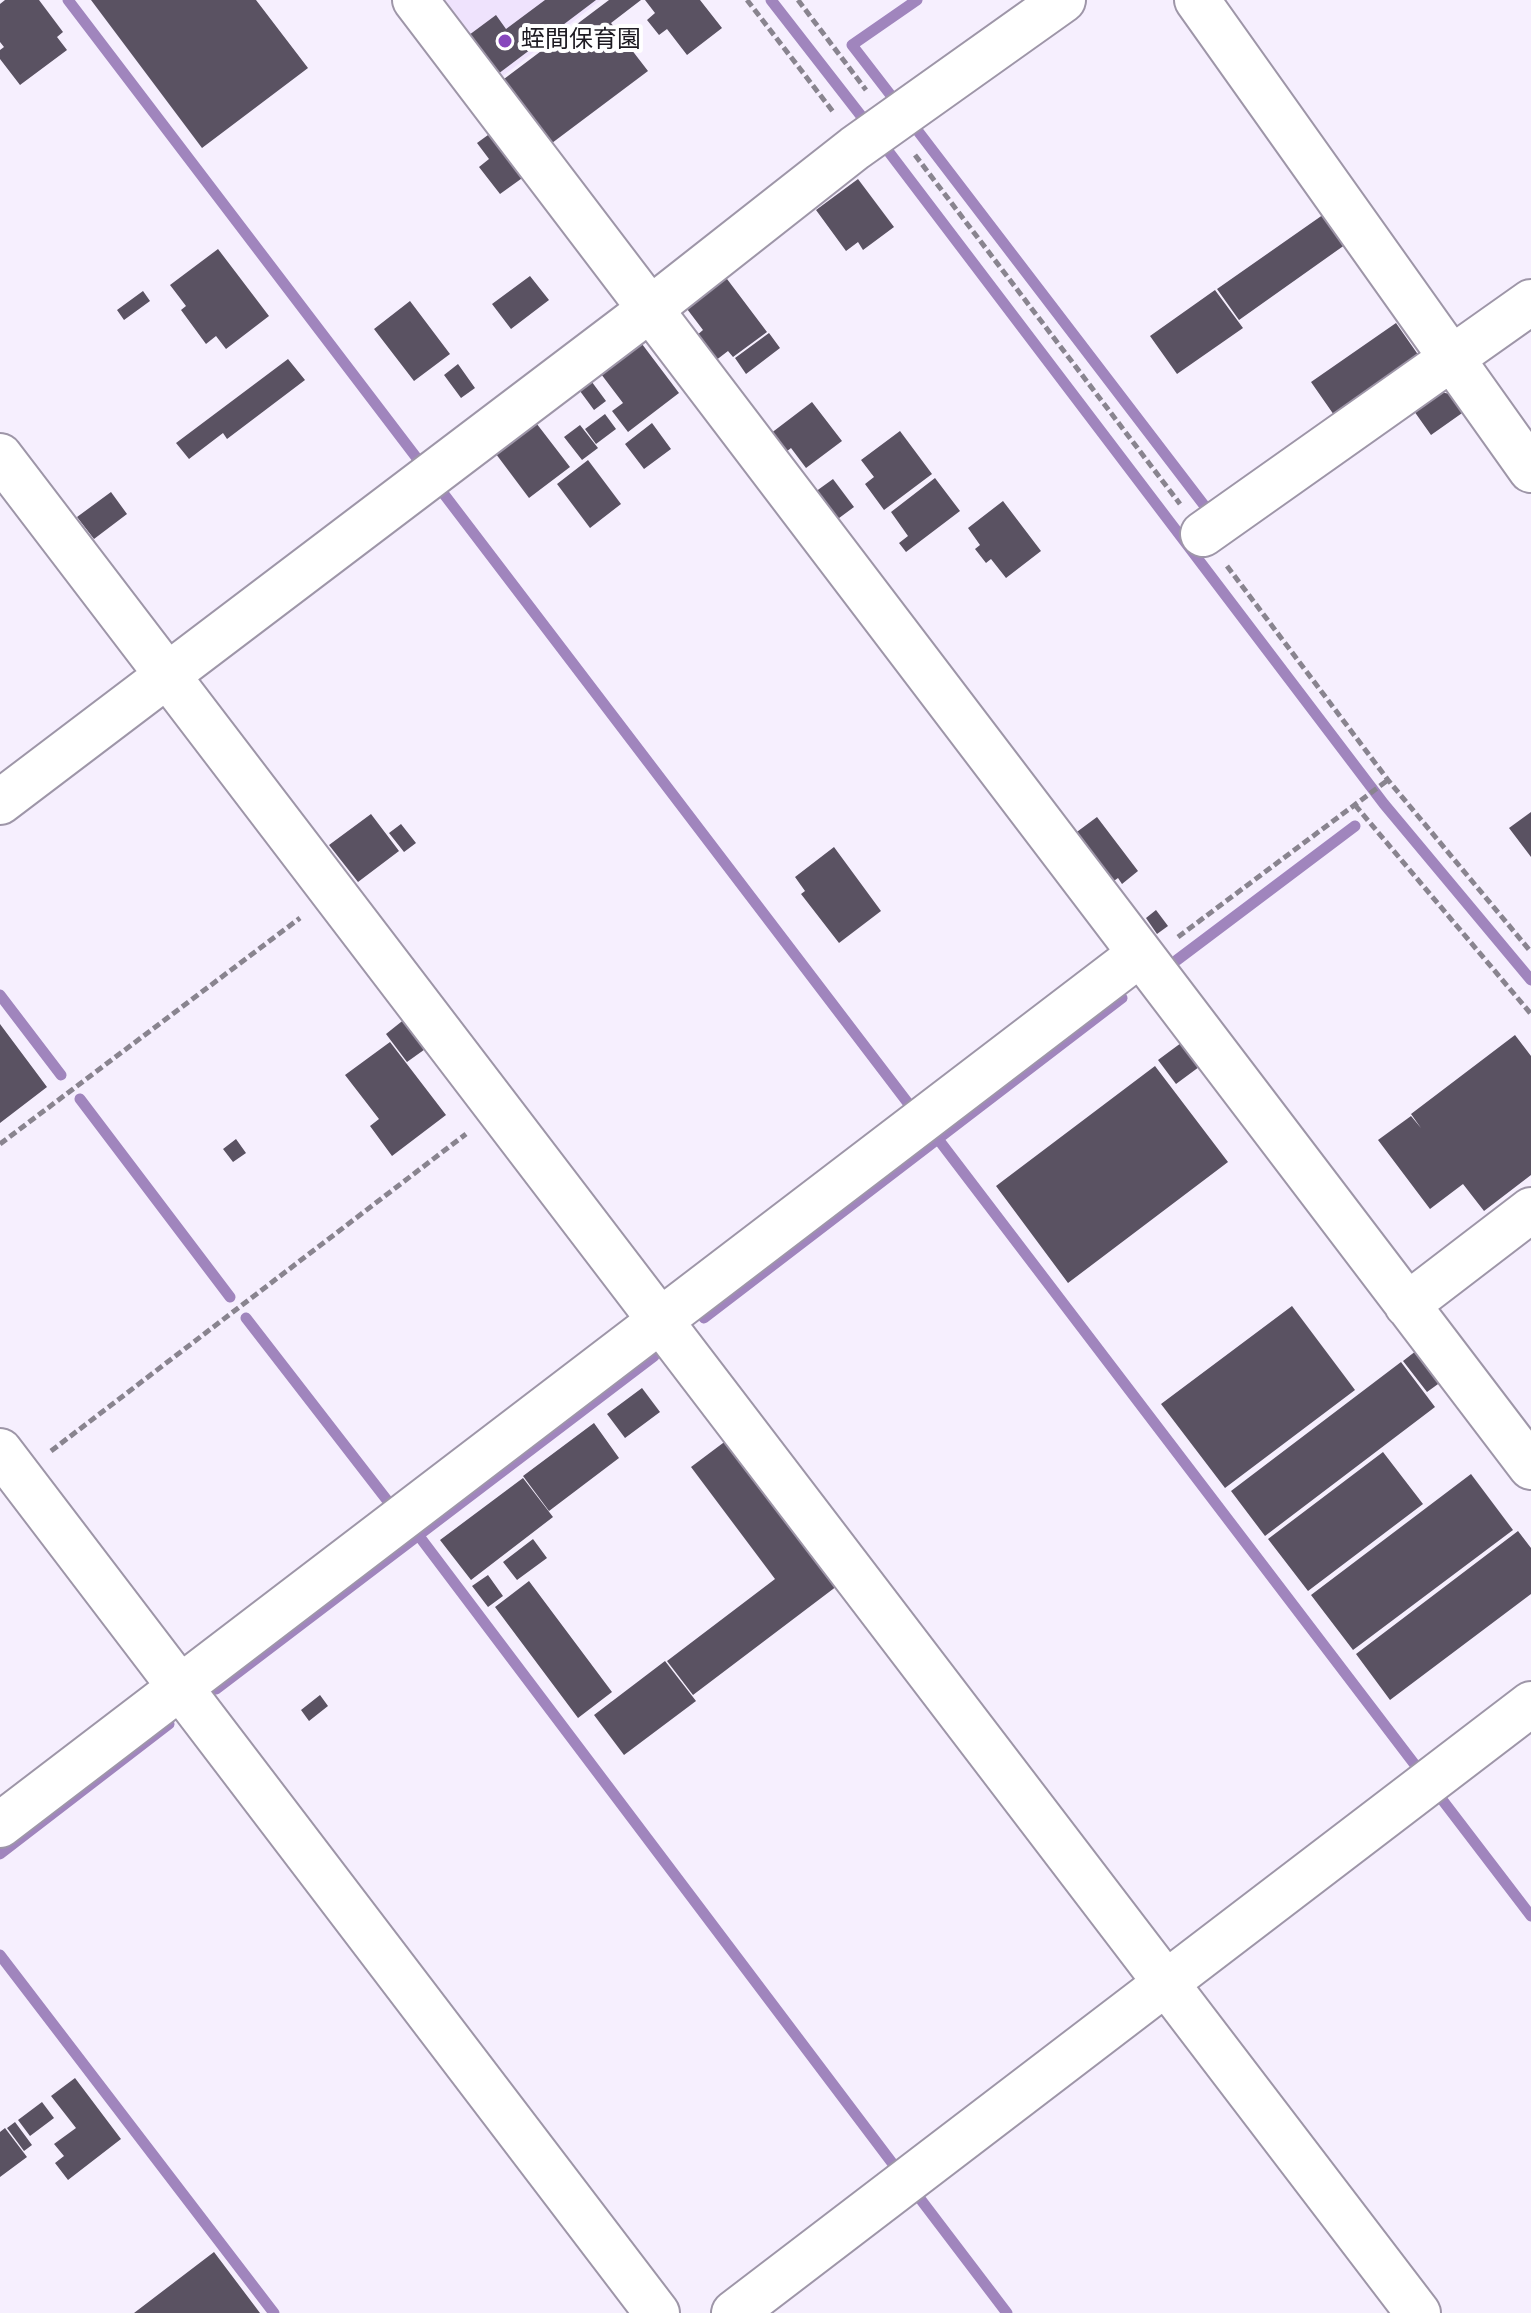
<!DOCTYPE html>
<meta charset="utf-8">
<style>
body{margin:0}
canvas{display:block;background:#f6effe}
</style>
<canvas width="1531" height="2313"></canvas>
<script>
const context = document.querySelector('canvas').getContext('2d');
context.lineJoin = 'round';
function fillPath(path, color) {
  context.fillStyle = color;
  context.fill(path, 'evenodd');
}
function strokePath(path, color, width, dash) {
  context.strokeStyle = color;
  context.lineWidth = width;
  context.lineCap = dash ? 'butt' : 'round';
  context.setLineDash(dash || []);
  context.stroke(path);
}
function label(font, color, halo, rows, align = 'center') {
  context.font = font + ' "Titillium Web","Noto Sans JP",sans-serif';
  context.lineWidth = 8;
  context.setLineDash([]);
  context.textBaseline = 'middle';
  context.strokeStyle = halo;
  context.fillStyle = color;
  for (const [text, x, y, turn = 0] of rows) {
    context.save();
    context.translate(x, y);
    context.rotate((+turn || 0) * Math.PI / 180);
    context.textAlign = isNaN(turn) ? turn : align;
    if (halo) context.strokeText(text, 0, 0);
    context.fillText(text, 0, 0);
    context.restore();
  }
}
fillPath(new Path2D(`
 M431 0H601L494 83Z`), '#efe3fd');
strokePath(new Path2D(`
 M68 0 416 457
 M771 0 869 126
 M896 102 852 45 917 0
 M914 126 1207 509
 M879 139 1384 804 1531 980
 M440 489 911 1107
 M1177 960 1355 826
 M0 995 61 1075
 M80 1099 230 1297
 M938 1139 1422 1774
 M246 1318 390 1504
 M704 1318 1122 998
 M419 1536 899 2172
 M216 1689 654 1356
 M1437 1793 1531 1916
 M0 1854 169 1724
 M0 1955 274 2313
 M915 2192 1007 2313`), '#a085bd', 11);
fillPath(new Path2D(`
 M5 0H39L63 32 57 37 67 50 20 85 0 59V50L4 47 0 42V4Z
 M91 0H256L308 68 202 148Z
 M545 0H596L494 77 465 38 496 15 506 29Z
 M609 0H641L611 23 648 71 548 146 500 82Z
 M645 0H700L722 28 687 55 667 29 659 35 647 20 655 13Z
 M499 127 532 171 500 194 479 167 489 159 477 143Z
 M858 179 894 227 863 250 858 242 846 251 816 210Z
 M1327 212 1349 242 1239 320 1217 289Z
 M218 249 269 316 226 349 216 336 206 344 181 310 186 306 170 285Z
 M721 271 767 332 733 357 728 351 715 361 696 336 703 330 681 301Z
 M530 276 549 300 511 329 492 304Z
 M1215 290 1243 328 1177 374 1150 336Z
 M143 291 150 301 124 320 117 310Z
 M410 301 450 354 414 381 374 329Z
 M1396 323 1419 356 1334 415 1311 382Z
 M769 333 780 348 746 374 735 358Z
 M639 340 679 393 628 432 612 411 623 403 598 370Z
 M288 359 305 380 227 439 223 433 189 459 176 443Z
 M458 364 475 388 461 398 444 375Z
 M589 378 606 401 594 410 577 387Z
 M1441 392 1454 395 1465 411 1431 435 1414 411Z
 M812 402 842 441 806 468 791 448 781 456 766 437Z
 M605 414 616 429 596 444 585 429Z
 M530 415 570 467 529 498 490 446Z
 M652 423 671 449 644 469 625 444Z
 M580 425 598 448 582 460 564 437Z
 M900 431 932 474 884 510 865 484 874 477 861 460Z
 M588 460 621 504 590 528 557 484Z
 M935 478 960 511 906 552 899 543 908 536 891 512Z
 M833 479 854 507 831 524 815 492Z
 M111 492 127 514 94 539 77 517Z
 M1003 501 1041 551 1006 578 991 559 986 563 975 549 980 545 968 528Z
 M1531 812V857L1509 828Z
 M371 814 399 851 358 882 329 845Z
 M1097 817 1138 871 1122 884 1118 878 1107 886 1070 837Z
 M401 824 416 843 404 852 389 833Z
 M834 847 881 911 839 943 801 894 805 891 795 877Z
 M1156 910 1168 926 1157 934 1146 918Z
 M406 1018 428 1047 407 1062 386 1034Z
 M0 1024 47 1087 0 1123Z
 M1515 1035 1531 1056V1175L1484 1211 1463 1184 1430 1209 1378 1140 1411 1116 1421 1128 1411 1114Z
 M390 1042 446 1115 392 1156 370 1126 379 1119 345 1075Z
 M1181 1043 1199 1067 1176 1084 1158 1060Z
 M1155 1066 1228 1162 1068 1283 996 1186Z
 M236 1139 246 1153 233 1162 223 1149Z
 M1292 1306 1355 1390 1225 1488 1161 1404Z
 M1421 1347 1445 1379 1427 1392 1403 1361Z
 M1401 1362 1435 1407 1265 1536 1231 1491Z
 M642 1388 660 1412 625 1438 607 1414Z
 M594 1423 619 1458 549 1511 523 1476Z
 M727 1440 837 1586 693 1695 667 1661 775 1579 691 1467Z
 M1383 1452 1423 1504 1308 1591 1268 1539Z
 M1471 1474 1513 1530 1353 1650 1311 1595Z
 M523 1478 553 1517 471 1580 440 1540Z
 M1518 1531 1531 1548V1594L1390 1700 1356 1654Z
 M533 1539 547 1558 517 1580 503 1562Z
 M488 1575 503 1596 488 1607 472 1586Z
 M529 1581 612 1692 578 1718 495 1607Z
 M665 1661 696 1701 624 1755 594 1715Z
 M320 1695 328 1706 309 1721 301 1710Z
 M75 2078 121 2139 68 2180 55 2163 64 2156 54 2144 76 2128 51 2096Z
 M42 2102 54 2118 30 2136 18 2120Z
 M15 2122 32 2145 24 2151 7 2128Z
 M5 2128 27 2157 0 2177V2132Z
 M214 2252 260 2313H134Z`), '#5a5262');
const minor = new Path2D(`
 M415 0 1531 1467
 M1197 0 1531 470
 M0 456 1418 2313
 M1203 534 1531 302
 M0 802 649 310 855 148 1063 0
 M1407 1305 1531 1210
 M0 1451 657 2313
 M0 1825 1140 954
 M734 2313 1531 1704`);
strokePath(minor, '#9e96a8', 48);
strokePath(new Path2D(`
 M747 0 834 113
 M798 0 866 90
 M915 155 1180 504
 M1227 566 1388 780 1531 952
 M1355 805 1531 1014
 M1178 937 1388 780
 M0 1144 300 918
 M51 1451 466 1134`), '#89848f', 5, [8, 4]);
strokePath(minor, '#fff', 44);
for (const [x, y, r, color] of [
 [505,41,8,"#8747bc"]
]) {
  const dot = new Path2D();
  dot.arc(x, y, r, 0, 2 * Math.PI);
  context.fillStyle = color;
  context.fill(dot);
  strokePath(dot, '#fff', 3);
}
label('24px', '#1d1a21', '#fff', [
 ["蛭間保育園",521,41]
], 'left');
</script>
